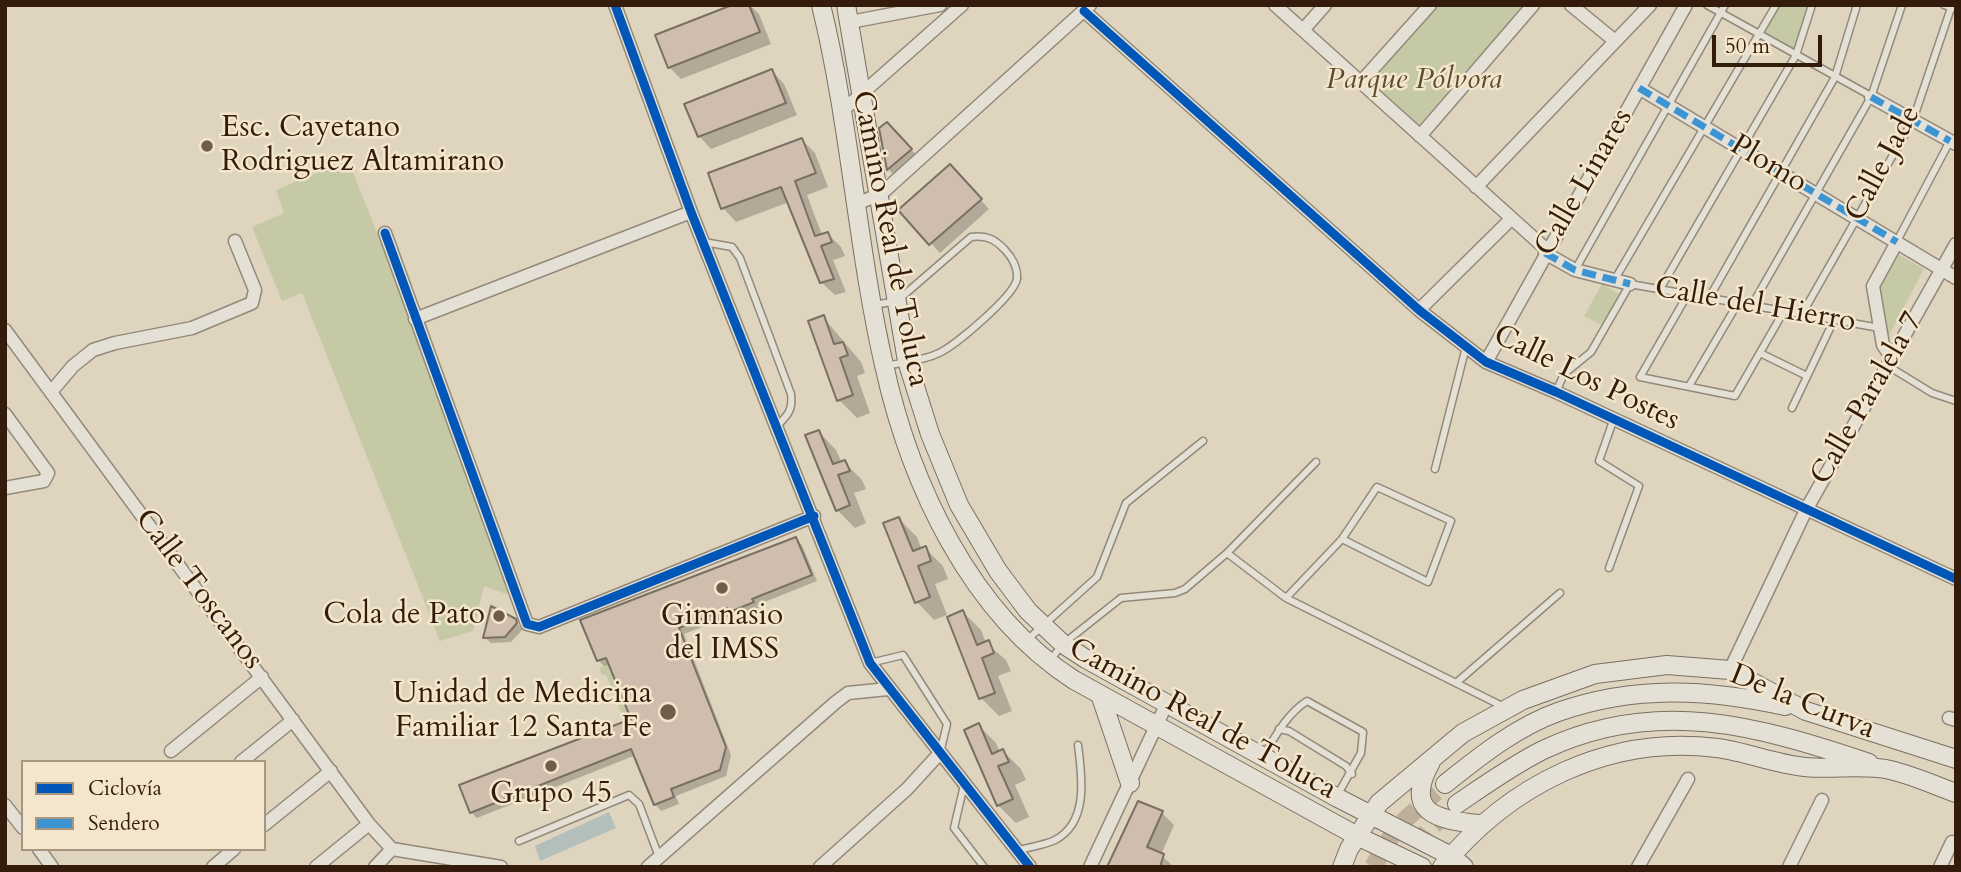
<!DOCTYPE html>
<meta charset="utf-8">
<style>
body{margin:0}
#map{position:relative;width:1961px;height:872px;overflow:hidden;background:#dfd4be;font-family:Cardo,serif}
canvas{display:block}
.frame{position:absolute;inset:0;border:7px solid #331c0b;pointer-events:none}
.legend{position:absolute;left:21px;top:760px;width:245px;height:91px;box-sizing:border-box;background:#f3e6cc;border:2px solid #a6957f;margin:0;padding:9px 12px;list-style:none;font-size:21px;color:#331c0b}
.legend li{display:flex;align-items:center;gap:14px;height:35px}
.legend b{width:35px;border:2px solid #a6957f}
.scale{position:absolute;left:1712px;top:35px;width:110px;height:32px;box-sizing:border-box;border:4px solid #331c0b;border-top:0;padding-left:9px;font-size:21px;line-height:24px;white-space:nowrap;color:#331c0b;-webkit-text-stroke:5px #f3e6cc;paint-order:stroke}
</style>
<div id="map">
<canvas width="1961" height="872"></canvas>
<div class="frame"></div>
<ul class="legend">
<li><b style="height:9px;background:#0057b8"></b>Ciclovía</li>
<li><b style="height:9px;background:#3d94d2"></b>Sendero</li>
</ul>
<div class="scale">50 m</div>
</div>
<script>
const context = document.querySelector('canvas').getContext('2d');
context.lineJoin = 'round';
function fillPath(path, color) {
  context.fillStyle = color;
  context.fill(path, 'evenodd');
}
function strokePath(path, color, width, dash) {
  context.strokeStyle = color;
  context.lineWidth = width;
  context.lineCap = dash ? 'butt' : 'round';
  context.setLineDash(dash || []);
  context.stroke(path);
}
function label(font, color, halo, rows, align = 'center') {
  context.font = font + ' Cardo,serif';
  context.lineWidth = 5;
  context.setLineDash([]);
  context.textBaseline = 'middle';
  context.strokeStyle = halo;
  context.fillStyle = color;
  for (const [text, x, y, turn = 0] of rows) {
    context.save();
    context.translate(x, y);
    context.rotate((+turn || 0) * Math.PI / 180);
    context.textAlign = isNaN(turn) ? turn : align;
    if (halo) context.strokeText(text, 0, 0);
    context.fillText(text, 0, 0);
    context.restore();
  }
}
fillPath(new Path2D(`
 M1439 5H1525L1416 128 1366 84Z
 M1779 5H1808L1794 50 1762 32Z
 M348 160 434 375 514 588 506 594 484 586 473 631 440 641 302 293 282 301 252 227 284 213 276 190Z
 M1896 253 1924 269 1886 341 1876 286Z
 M1602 284 1621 295 1603 326 1584 316Z
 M608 664 629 715 623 717 606 675H602L599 668Z`), '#c6c9a5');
fillPath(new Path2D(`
 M609 812 616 828 540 861 535 846Z`), '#b3bfba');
fillPath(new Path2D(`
 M737 5H750L759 14 771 44 681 79 669 67Z
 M772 71 784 84 797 115 711 149 699 136Z
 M881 129 896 133 920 159 897 178 889 170Z
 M802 140 815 153 828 187 807 195 822 235 828 234 841 247 845 256 833 260 846 292 835 295 821 282 789 202 736 222 723 208Z
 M959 176 989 209 940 253 901 210Z
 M823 317 861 362 865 373 857 376 870 413 857 418 839 400Z
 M819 432 836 450 842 463 844 462 862 480 866 489 854 493 866 523 855 528 837 510Z
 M899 519 917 537 922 550 925 548 943 566 948 579 935 584 947 615 934 620 917 602Z
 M796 539 802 545 817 581 757 605 759 608 737 617 735 614 684 634 731 755 726 776 676 796 679 804 661 811 655 804 636 755 477 818 471 812 633 720 610 664 604 666 598 660Z
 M963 612 981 630 986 643 1006 660 1011 671 998 676 1012 711 999 716 981 698Z
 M515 620 522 630 511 642 491 643 485 638Z
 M978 725 996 743 1000 752 1003 751 1021 769 1026 780 1015 785 1029 817 1016 823 998 805Z
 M1162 813 1174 825 1161 855 1174 867H1109Z`), '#0003');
const building = new Path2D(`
 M732 5H749L760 32 668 68 655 35Z
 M772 69 786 103 698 137 684 104Z
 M887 122 912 149 887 170 879 128Z
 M802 138 816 173 795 181 815 236 828 232 832 242 821 246 834 279 820 283 781 187 721 209 708 173Z
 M950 164 982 199 929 245 898 210Z
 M824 315 834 344 843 342 848 355 840 358 853 395 837 401 808 321Z
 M819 430 833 464 845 460 850 471 838 475 850 505 836 511 805 435Z
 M899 517 913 551 926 546 931 561 918 566 930 597 915 603 883 523Z
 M796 537 812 575 752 599 754 602 730 612 728 608 679 628 726 747 720 770 671 789 674 797 654 805 631 749 470 813 459 785 631 719 606 658 597 661 580 620Z
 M491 606 516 619 517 623 505 637 483 638Z
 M963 610 977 645 989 640 994 653 982 658 995 693 979 699 947 617Z
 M979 723 992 754 1003 749 1009 762 998 766 1013 799 997 806 964 730Z
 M1138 801 1163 811 1147 847 1164 854 1160 867H1107Z`);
fillPath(building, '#cfbeae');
strokePath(building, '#797063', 2);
strokePath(new Path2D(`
 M1373 867 1397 827 1445 784
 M1400 867 1428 830 1451 810`), '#bdaf9a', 18, [18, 9]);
const lane = new Path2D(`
 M1707 5 1871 96
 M1944 5 1956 9
 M1897 241 1950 141
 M704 242 732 247 740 258 791 394C793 410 788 415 777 426
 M1575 270 1725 5
 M1615 279 1776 5
 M1660 289 1796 55 1812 5
 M1688 294 1640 377 1735 396 1784 311
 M1709 298 1835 77 1857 5
 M874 305 897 301 971 237C986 235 995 239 1005 250 1012 257 1018 268 1017 279 1014 296 955 346 939 353 923 361 903 362 886 366
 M1752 305 1871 97 1902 5
 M1802 314 1913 120 1951 8
 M1760 353 1807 376
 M1888 366 1932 393 1956 401
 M1689 386 1738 303
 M1556 392 1564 374 1591 352 1630 284 1880 328
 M1792 408 1834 320
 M1435 469 1466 347
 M1227 553 1286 598 1502 706
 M1609 568 1639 486 1599 461 1613 421
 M1286 598 1342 539 1428 582 1451 521 1377 487 1342 539
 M1027 640 1097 577 1126 503 1203 441
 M1051 659 1063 644 1121 598 1175 593 1185 589 1227 553 1316 462
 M870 663 903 655 947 724 940 753
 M1456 683 1560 593
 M1279 729 1289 731 1346 766 1352 774
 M1264 755C1276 735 1287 714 1307 701L1363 732 1361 753 1338 794
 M964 785 954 828 984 867
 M519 841 629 795 639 804 659 857
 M1019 850C1030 847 1045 845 1055 840 1089 822 1082 777 1078 745`);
const street = new Path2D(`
 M615 5 691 212 870 663 1030 867
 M1275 5 1547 250
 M1571 5 1615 41
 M1084 11 1419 310 1486 362 1556 392 1956 579
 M850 22 940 5
 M1303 30 1325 5
 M1361 82 1430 5
 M1639 88 1956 278
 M1871 97 1956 144
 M841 112 962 5
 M1420 136 1533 5
 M1476 187 1650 5
 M858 203 881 194 1090 5
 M385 233 527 624 539 627 814 516
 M1545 253 1575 270 1630 284
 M1419 310 1511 219
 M415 319 691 212
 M5 330 369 824 392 849
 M1892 358 1883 345 1873 286 1897 242
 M1486 362 1686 5
 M51 392 73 366 93 350 115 343 192 328 252 303 255 290 235 241
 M5 414 48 473 44 481 5 488
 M1730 670 1806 510 1956 244
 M1949 718 1956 720
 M171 751 262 677
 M241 762 293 720
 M5 805 23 828
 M264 825 331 771
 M39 849 52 867
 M392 849 501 867
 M213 867 234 849
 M316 867 369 824
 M375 867 392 849
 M648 867 836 702 848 693 888 689
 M820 867 907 789 940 753
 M1090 867 1167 703
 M1638 867 1688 779
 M1789 867 1822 800
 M1940 867 1952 842`);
const secondary = new Path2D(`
 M821 5C850 123 857 247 884 365 910 483 970 613 1074 680L1357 836 1422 867
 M846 5 907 361 930 434 959 505 998 571 1028 611 1063 644 1086 659 1336 797 1451 856 1464 867
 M1101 697 1130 783
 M1431 762C1403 812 1436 820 1479 824
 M1445 784C1479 757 1516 727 1558 712 1635 685 1707 689 1785 706
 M1457 804C1485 785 1513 765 1543 750 1656 696 1758 726 1869 763
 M1342 867 1349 849 1379 803 1463 733 1523 700 1595 674 1667 665 1730 670 1806 711 1956 759
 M1442 867C1509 785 1609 734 1717 748 1747 752 1775 764 1805 767 1833 770 1864 764 1890 770 1912 775 1934 785 1956 793`);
strokePath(lane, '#92897a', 9);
strokePath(street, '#92897a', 15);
strokePath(secondary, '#797063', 20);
strokePath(lane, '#e5e0d5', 6);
strokePath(street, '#e5e0d5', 12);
strokePath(secondary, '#e5e0d5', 18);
strokePath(new Path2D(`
 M1639 88 1897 242
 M1871 97 1950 141
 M1545 253 1575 270 1630 284`), '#3d94d2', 7, [14, 7]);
strokePath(new Path2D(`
 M615 5 691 212 870 663 1030 867
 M1084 11 1419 310 1486 362 1556 392 1956 579
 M385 233 527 624 539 627 814 516`), '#0057b8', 9);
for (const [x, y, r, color] of [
 [207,146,7,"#6f5c4a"],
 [722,588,7,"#6f5c4a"],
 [499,616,7,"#6f5c4a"],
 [668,712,9,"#6f5c4a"],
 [551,766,7,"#6f5c4a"]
]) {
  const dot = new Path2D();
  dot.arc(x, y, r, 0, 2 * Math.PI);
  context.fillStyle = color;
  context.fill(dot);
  strokePath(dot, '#f3e6cc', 2.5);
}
label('italic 30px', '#594d33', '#f3e6cc', [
 ["Parque Pólvora",1414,81]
]);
label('30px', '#331c0b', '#f3e6cc', [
 ["Esc. Cayetano",221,129,"left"],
 ["Rodriguez Altamirano",221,163,"left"],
 ["Cola de Pato",485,616],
 ["Gimnasio",722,617,"center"],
 ["del IMSS",722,651,"center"],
 ["Unidad de Medicina",652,695],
 ["Familiar 12 Santa Fe",652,729],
 ["Grupo 45",551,795,"center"]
], 'right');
label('30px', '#331c0b', '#f3e6cc', [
 ["Calle Jade",1884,164,-62],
 ["Plomo",1768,165,31],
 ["Calle Linares",1585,183,-60],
 ["Camino Real de Toluca",889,239,79],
 ["Calle del Hierro",1755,306,10],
 ["Calle Los Postes",1586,379,26],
 ["Calle Paralela 7",1868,399,-60],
 ["Calle Toscanos",198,590,53],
 ["De la Curva",1802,703,22],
 ["Camino Real de Toluca",1202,720,29]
]);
</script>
